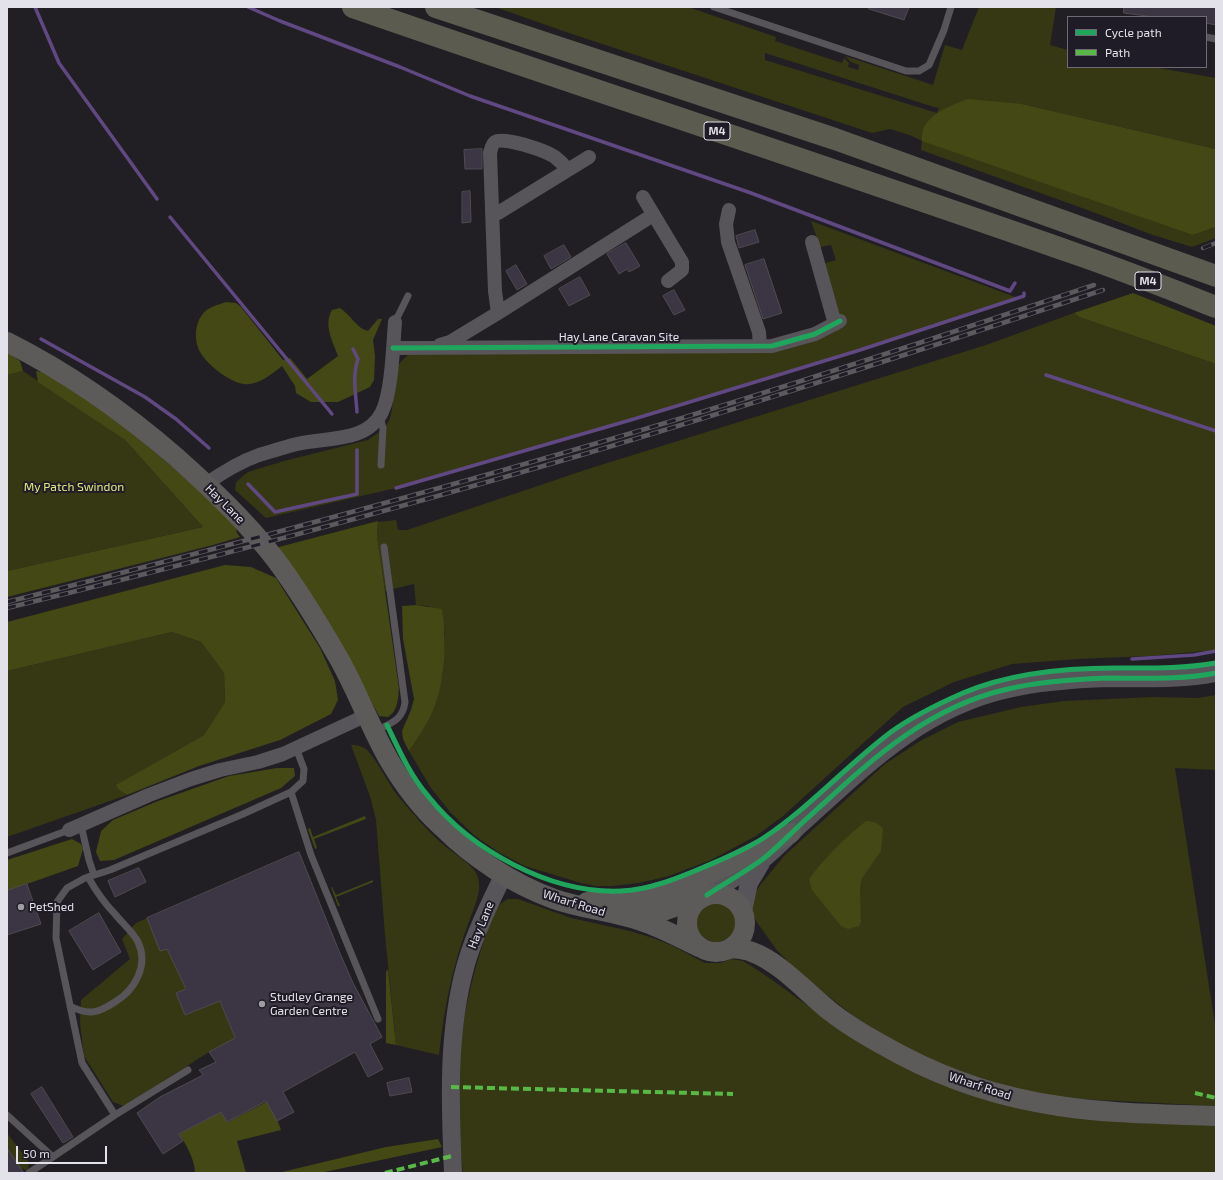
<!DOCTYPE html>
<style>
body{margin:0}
#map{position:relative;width:1223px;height:1180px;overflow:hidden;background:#211f24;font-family:"Exo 2",sans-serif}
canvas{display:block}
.frame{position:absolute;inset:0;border:8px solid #e3e1e9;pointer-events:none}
.legend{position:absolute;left:1067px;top:16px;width:140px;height:52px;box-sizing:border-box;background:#201c27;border:1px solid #6e6b75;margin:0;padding:5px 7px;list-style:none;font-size:12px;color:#e3e1e9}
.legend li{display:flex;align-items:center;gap:8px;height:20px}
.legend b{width:20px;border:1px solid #6e6b75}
.scale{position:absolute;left:16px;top:1146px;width:91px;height:18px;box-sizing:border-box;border:2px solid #e3e1e9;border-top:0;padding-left:5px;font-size:12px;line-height:14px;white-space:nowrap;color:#e3e1e9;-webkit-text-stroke:3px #201c27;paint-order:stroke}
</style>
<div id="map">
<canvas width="1223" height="1180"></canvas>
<div class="frame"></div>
<ul class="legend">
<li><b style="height:5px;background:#20a55d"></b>Cycle path</li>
<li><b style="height:5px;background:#58b947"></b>Path</li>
</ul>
<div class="scale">50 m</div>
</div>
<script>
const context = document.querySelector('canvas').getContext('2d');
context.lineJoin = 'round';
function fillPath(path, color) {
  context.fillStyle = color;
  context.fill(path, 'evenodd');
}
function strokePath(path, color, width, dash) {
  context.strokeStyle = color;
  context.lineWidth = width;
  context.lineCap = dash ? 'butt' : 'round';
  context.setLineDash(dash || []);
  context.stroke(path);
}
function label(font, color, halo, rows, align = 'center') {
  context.font = font + ' "Exo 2",sans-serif';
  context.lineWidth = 4;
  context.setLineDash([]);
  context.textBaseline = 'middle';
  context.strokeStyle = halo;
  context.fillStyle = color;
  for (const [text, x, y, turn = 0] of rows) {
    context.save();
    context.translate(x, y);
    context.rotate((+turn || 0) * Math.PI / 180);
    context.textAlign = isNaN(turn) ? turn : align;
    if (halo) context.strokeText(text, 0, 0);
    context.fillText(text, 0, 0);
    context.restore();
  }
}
fillPath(new Path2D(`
 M495 7H688L776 37 775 41 842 63 844 58 849 63 848 67 858 70 859 65 851 62 845 56 933 85 945 45 962 50 979 7H1056L1050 45 1068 50V67H1153L1216 78V149L1022 104 1193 235 1216 227V238L1192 247 1150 234 1093 212 921 150 922 141 912 136 890 129 872 133 566 32ZM765 53 934 107 939 108 937 113 765 60Z
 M811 221 1018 298 860 350 634 419 396 488 266 518 235 490 236 482 248 472 284 461 368 440C375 435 382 431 387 424 396 412 391 386 395 372 397 365 403 360 408 355L802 345 837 330 845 326 841 315H836L822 264 836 260 831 245 820 247Z
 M1074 313 1079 317 1216 364V650L1150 656 1078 659 1012 664 954 682 903 707 783 816 756 836 711 860 669 876 639 883 612 886H596L581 883 525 866 498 852 474 835 450 812 431 788 409 751 430 716 443 674 445 632 429 606 416 605 414 584 385 591 377 537 378 522 396 520 398 530H407L588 469 986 345Z
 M23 371 125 440 203 527 7 571V375Z
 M172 632 201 642 224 673 225 702 204 735 143 770 119 790 127 795 7 837V671Z
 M1216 695V770L1175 768 1216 1031V1106L1060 1098 1024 1091 956 1070 919 1054 884 1035 855 1017 814 985 792 966 776 949 756 921 753 914V903L755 893 761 884 784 856 885 764 920 741 958 722 1021 707 1064 701 1153 697 1198 698Z
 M351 745C357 745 363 746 368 751 379 763 387 782 398 796 411 811 424 827 439 841 448 850 473 864 477 875 483 889 475 905 470 919 453 963 444 1008 439 1055L396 1045 385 935 376 820 371 799Z
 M508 899H518L571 918 630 931 656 939 673 946 705 963H720L732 959 743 961C762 972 779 985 797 998 847 1033 898 1070 957 1090L1216 1125V1173H463C460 1150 460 1126 460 1103 460 1080 459 1058 462 1035 466 1003 474 971 484 940 489 925 493 906 508 899Z
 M696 922a20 20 0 1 1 40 0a20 20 0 1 1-40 0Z
 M147 918 167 949 186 989 176 993 185 1015 220 1001 233 1034 237 1038 209 1052 124 1106 113 1102 84 1056 80 1023 81 1000 130 959 122 939 136 923Z
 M7 1133 29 1162 28 1171 21 1168 7 1148Z`), '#353813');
fillPath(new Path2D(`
 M968 99 1022 104 1216 149V227L1193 235 922 141C922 137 922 132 923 129 931 112 952 105 968 99Z
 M1133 293 1216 326V364L1079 317 1074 313Z
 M226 302 236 303 241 307 283 360 290 358 307 379 338 356C333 342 323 325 332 310L340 308C351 315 356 328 368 331L378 319H382L373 340 375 356 374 380 370 387 338 402H311L296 393 295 386 282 366C272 374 257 386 244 384 230 383 205 363 199 350 194 340 195 323 202 315 207 307 218 305 226 302Z
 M7 352 20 361 23 371 7 375Z
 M36 371 49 373 116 419 206 496 236 528 237 533 240 537 213 545 7 597V571L203 527 125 440 38 382Z
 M378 521 377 537 380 556 399 688C398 699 398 711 388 717L379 716 356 672 275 548Z
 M225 565 251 567 276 578 320 648 335 681 338 700 331 714 280 740 199 766 127 795 119 790 116 785 204 735 225 702 224 673 201 642 172 632 7 671V622Z
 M416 605 442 609C447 643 446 685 430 717 424 729 416 740 409 751L403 739 402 731 411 710 414 699 403 639 402 606Z
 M277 768H294L295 776 281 788 114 860 100 861 96 852 101 831 113 820 158 801 229 776Z
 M365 816 366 819 314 839 317 848 315 849 308 829 310 828 313 837Z
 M866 821C874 821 878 823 883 829L881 851 862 878 860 888 861 922 859 926 848 929 841 926 812 890 809 879C824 858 846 837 866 821Z
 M72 839 81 844 83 849 78 866 7 891V860Z
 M373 880V882L336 897 340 906H338L331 887H332L336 895Z
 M388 969 396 1045 386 1043V972Z
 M270 1100 281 1130 237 1141 246 1173H195C195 1160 186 1144 179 1134L221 1112 228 1122Z
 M438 1139 442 1147 320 1173H278L386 1147Z`), '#434814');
strokePath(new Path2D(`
 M35 7 59 63 157 199
 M248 7 280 21 400 67 470 96 751 193 1010 291 1015 283
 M170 217 332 414
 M41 339 145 397 176 419 209 448
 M353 349 358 359C352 376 356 395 357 412
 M1046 375 1216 431
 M248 484 275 512 357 494V450
 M396 488 634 419 860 350 1024 296V293
 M1132 659 1194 655 1216 651`), '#604983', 3.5);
const building = new Path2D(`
 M869 7H909L904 20 869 9Z
 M1124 7H1216V25L1206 23V17H1154L1124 13Z
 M482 149V169H465L464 150Z
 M470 191 471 222 462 223V192Z
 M755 230 759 242 739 248 736 236Z
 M626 243 640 266 629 272 627 269 619 274 607 254Z
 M564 245 571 257 551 269 544 256Z
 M764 259 782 313 763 319 745 265Z
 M516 265 527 284 517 290 506 271Z
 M580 277 590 295 569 306 559 289Z
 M674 290 685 310 674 315 663 296Z
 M299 852 339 951 353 983 382 1037 370 1044 383 1069 368 1077 355 1052 283 1092 294 1112 277 1121 266 1101 227 1122 221 1112 179 1134 183 1141 163 1154 137 1113 160 1097 203 1075 199 1070 216 1062 209 1052 235 1038 220 1001 185 1015 176 993 186 989 167 949 160 951 147 918Z
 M139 868 146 882 115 897 108 881Z
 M27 884 41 924 7 935V891Z
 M99 913 121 952 93 970 69 931Z
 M409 1078 412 1092 390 1096 387 1083Z
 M42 1087 73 1137 63 1143 31 1094Z
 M7 1148 24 1173H7Z`);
fillPath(building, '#3c3644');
strokePath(building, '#4d4b50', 1);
strokePath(new Path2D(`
 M714 7 906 71H919L929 65 944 30 951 7
 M1206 37 1216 39
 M395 322 408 296
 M380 417 383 428 381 465
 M375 731C389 724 403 721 405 702L384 547
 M291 792 311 855 378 1019
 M81 825 89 860 94 875
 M7 853 69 830
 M70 1006C89 1016 98 1013 115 1002 135 990 149 965 138 942 133 932 122 923 115 914 104 903 96 891 88 877
 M7 1115 53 1157
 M115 1115 82 1063 56 938 57 902 67 888 85 878 110 870 243 814 291 792 303 781 304 769 296 748
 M29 1173 115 1115 188 1070`), '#57555a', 7);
strokePath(new Path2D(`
 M643 197 682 262V270L668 281
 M729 210 726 224 728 242 759 332 760 346
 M493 214 498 213 589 157
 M812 242 835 324
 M498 313 495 291 494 264 490 153C491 149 492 144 495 142 504 136 546 151 555 157 560 161 564 165 568 170
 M440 345 450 342 498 313 653 215
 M393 348 772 346 815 334 840 321
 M206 484C223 472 239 462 259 455 272 451 285 447 297 444 326 437 367 443 382 412 392 391 393 346 395 322
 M69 830 149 795 191 779 220 770 258 762 283 754 367 715`), '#57555a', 14);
strokePath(new Path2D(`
 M707 895C725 883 745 872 763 859 776 849 788 836 801 824 864 767 922 708 1008 689 1041 681 1076 679 1110 678 1145 678 1181 680 1216 673
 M743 911 749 883 761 863
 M453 1173C450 1103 447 1032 466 964 475 933 490 903 504 874`), '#57555a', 18);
strokePath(new Path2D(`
 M7 342C69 373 124 412 176 457 212 489 247 522 276 560 299 591 319 624 338 657 357 690 370 727 389 760 403 784 421 808 442 827 473 858 513 884 554 899 577 907 601 910 624 916 650 922 675 935 699 947
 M687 923a29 29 0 1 1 58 0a29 29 0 1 1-58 0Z
 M587 902C607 901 628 900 648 895 697 883 746 856 791 833
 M632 916 660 912 700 898
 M731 948C738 949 745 949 752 952 780 962 807 993 831 1012 853 1029 877 1042 901 1055 950 1081 1004 1098 1059 1106 1111 1114 1164 1114 1216 1116`), '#5c5b5a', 20);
strokePath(new Path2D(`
 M353 7C595 91 838 170 1079 255 1125 271 1170 289 1216 307
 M436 7 835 139 1216 276`), '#5c5b50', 22);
const rail = new Path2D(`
 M1203 248 1216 243
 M7 602C233 545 459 485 682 418 820 376 957 331 1094 285
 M7 608C198 562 389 511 578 456 754 404 928 348 1103 290`);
strokePath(rail, '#5c5a5f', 4.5);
strokePath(rail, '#201c27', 3, [9]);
strokePath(new Path2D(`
 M451 1087 733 1094
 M1195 1093 1216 1098
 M385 1173 452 1156`), '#58b947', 4, [8, 4]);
strokePath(new Path2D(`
 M393 348 772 346 815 334 840 321
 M387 725C399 750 410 775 428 796 471 850 550 894 621 891 650 890 678 878 704 867 725 858 746 850 765 837 810 807 847 765 891 732 913 716 938 704 963 693 1010 673 1064 668 1115 668 1149 668 1182 669 1216 663
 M707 895C725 883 745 872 763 859 776 849 788 836 801 824 864 767 922 708 1008 689 1041 681 1076 679 1110 678 1145 678 1181 680 1216 673`), '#20a55d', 5);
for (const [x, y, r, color] of [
 [21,907,4,"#9f9da4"],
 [262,1004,4,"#9f9da4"]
]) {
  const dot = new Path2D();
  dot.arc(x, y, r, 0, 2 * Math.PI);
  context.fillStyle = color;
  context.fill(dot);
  strokePath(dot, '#201c27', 1.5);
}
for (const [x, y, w] of [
 [717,131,26],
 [1148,281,26]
]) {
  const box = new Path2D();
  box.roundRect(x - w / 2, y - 9, w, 18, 3);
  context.fillStyle = '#201c27';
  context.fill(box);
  strokePath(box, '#e3e1e9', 1);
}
label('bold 11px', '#e3e1e9', null, [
 ["M4",717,131],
 ["M4",1148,281]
]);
label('12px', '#e3e1e9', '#201c27', [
 ["Hay Lane Caravan Site",619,337],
 ["Hay Lane",225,504,45],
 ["Wharf Road",574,903,17],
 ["Hay Lane",481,925,-68],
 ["Wharf Road",980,1086,18]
]);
label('12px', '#deeb81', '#201c27', [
 ["My Patch Swindon",74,487]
]);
label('12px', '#e3e1e9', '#201c27', [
 ["PetShed",29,907],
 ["Studley Grange",270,997],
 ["Garden Centre",270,1011]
], 'left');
</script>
